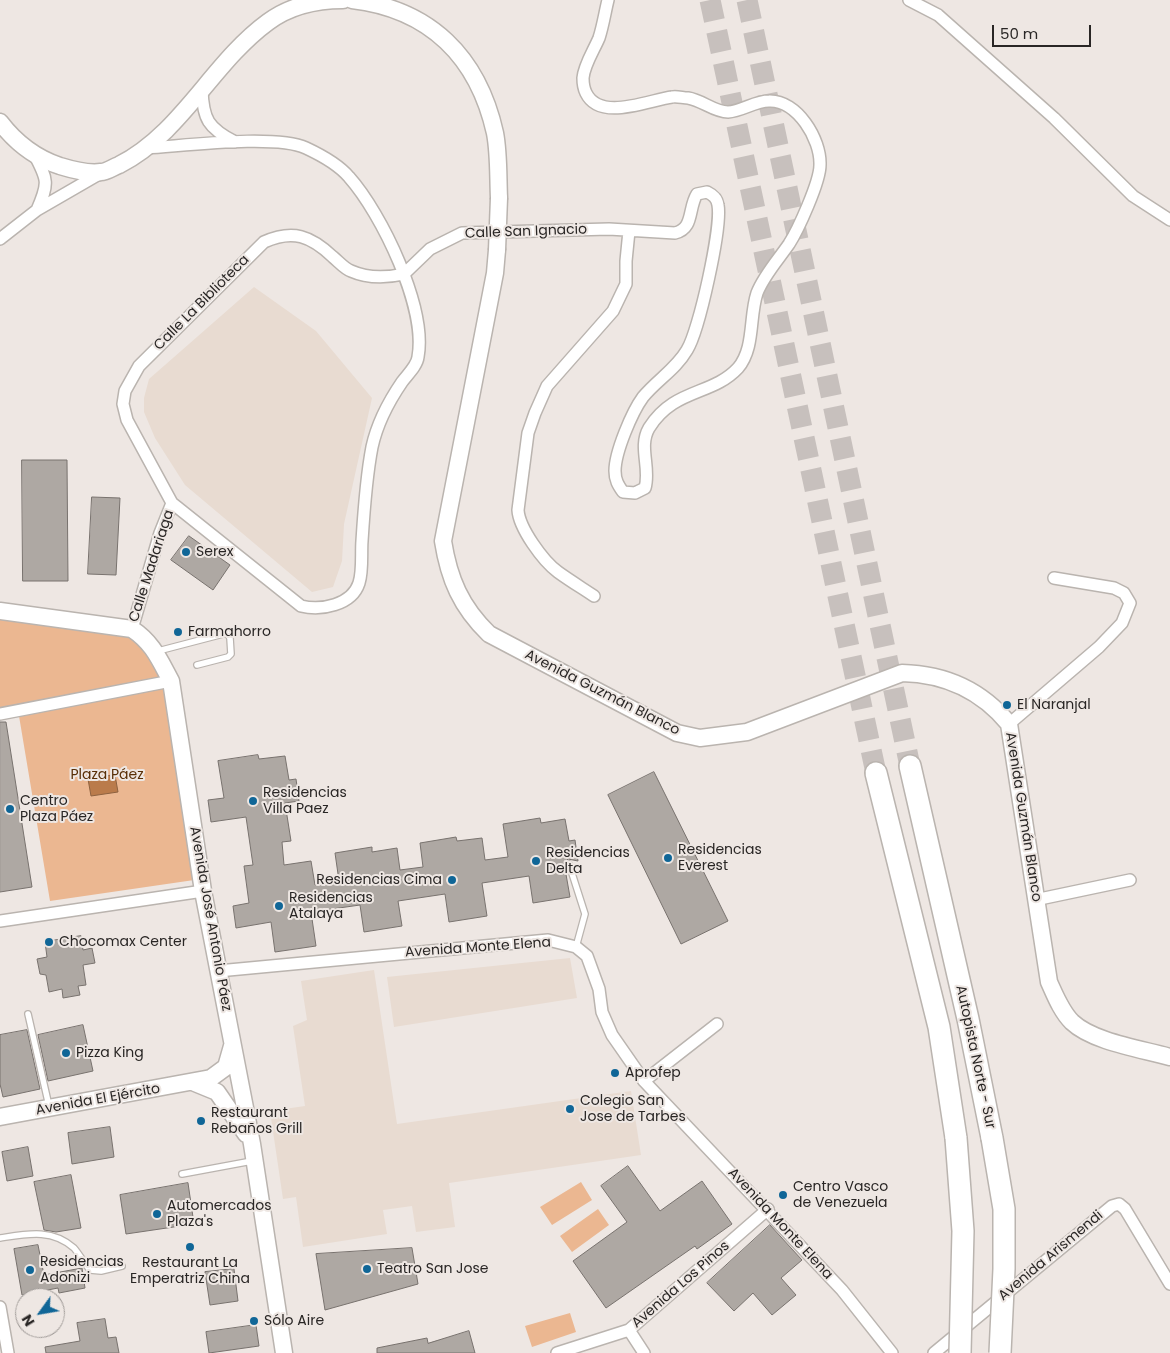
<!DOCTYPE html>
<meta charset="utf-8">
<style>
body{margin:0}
#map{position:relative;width:1170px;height:1353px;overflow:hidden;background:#eee7e3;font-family:Poppins,sans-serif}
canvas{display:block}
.north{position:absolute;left:15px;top:1288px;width:50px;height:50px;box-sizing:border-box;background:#eee7e3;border:1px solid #9f9a97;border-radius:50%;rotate:238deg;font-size:14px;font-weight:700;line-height:20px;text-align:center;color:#292625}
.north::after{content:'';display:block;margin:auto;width:18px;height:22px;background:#106697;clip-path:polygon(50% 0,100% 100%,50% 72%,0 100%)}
.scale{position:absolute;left:992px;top:25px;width:99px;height:22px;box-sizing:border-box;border:2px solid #292625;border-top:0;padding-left:6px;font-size:15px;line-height:18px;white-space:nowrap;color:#292625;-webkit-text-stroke:4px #eee7e3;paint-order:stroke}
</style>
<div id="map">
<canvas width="1170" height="1353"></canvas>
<div class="north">N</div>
<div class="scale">50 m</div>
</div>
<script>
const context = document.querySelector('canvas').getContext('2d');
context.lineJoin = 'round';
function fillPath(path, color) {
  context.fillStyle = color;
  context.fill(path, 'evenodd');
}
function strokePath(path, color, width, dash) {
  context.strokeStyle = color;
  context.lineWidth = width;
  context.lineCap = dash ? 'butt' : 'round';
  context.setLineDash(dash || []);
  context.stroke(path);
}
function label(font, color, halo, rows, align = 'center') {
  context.font = font + ' Poppins,sans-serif';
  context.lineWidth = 4;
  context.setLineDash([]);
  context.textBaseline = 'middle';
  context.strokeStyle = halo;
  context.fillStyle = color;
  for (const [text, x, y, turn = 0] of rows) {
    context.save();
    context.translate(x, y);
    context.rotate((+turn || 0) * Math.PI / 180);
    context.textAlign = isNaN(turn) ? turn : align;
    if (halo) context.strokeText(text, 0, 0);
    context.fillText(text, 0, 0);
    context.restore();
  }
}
fillPath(new Path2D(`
 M254 287 316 331 372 398 344 524 342 561 333 587 312 592 185 485 155 438 144 412V398L149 379Z
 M570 958 577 998 394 1027 387 977Z
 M374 970 397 1124 631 1091 641 1155 449 1183 455 1227 416 1232 412 1206 383 1210 387 1234 303 1247 296 1197 283 1199 270 1111 305 1106 293 1026 307 1020 301 981Z`), '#e8dbd1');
fillPath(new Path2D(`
 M0 611 132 629 171 681 201 879 50 901 18 710 0 714Z
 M581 1182 592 1200 552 1225 540 1207Z
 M598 1209 609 1225 572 1252 560 1236Z
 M570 1313 576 1332 532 1347 525 1326Z`), '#ebb791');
const water = new Path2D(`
 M115 775 118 792 91 796 88 779Z`);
fillPath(water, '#ba7b4b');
strokePath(water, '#8e6240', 1);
const building = new Path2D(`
 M22 460H67L68 581H23Z
 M92 497 120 498 116 575 88 574Z
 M189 536 230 565 213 590 171 560Z
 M0 722H6L32 887 0 892Z
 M258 755 259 759 285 756 289 780 296 779 299 801 285 803 291 841 282 842 284 865 311 861 315 885 339 881 335 853 372 847V852L397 848 400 870 423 867 420 843 456 837 457 841 482 838 485 860 508 857 503 824 540 818 541 823 565 819 569 841 575 840 578 861 568 859 564 863 570 897 533 903 529 876 482 883 487 916 449 922 445 894 398 901 402 926 364 932 360 905 311 912 316 946 275 952 271 922 236 928 233 906 249 903 244 866 253 865 246 817 211 822 208 800 224 798 218 761Z
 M654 772 728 921 681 944 608 795Z
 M81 936 83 950 92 948 95 963 83 965 86 985 78 986 80 995 63 998 62 989 49 992 46 975 40 974 37 959 47 957 45 942Z
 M83 1025 93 1071 48 1081 38 1035Z
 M27 1030 40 1089 3 1097 0 1084V1035Z
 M110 1127 114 1157 72 1164 68 1133Z
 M28 1147 33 1176 7 1181 2 1152Z
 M628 1166 660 1211 702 1181 732 1224 697 1249 695 1246 606 1308 573 1261 627 1222 601 1186Z
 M71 1175 81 1228 56 1232 44 1230 34 1182Z
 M188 1183 194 1224 126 1234 120 1195Z
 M770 1225 802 1260 781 1278 796 1295 772 1315 753 1293 734 1311 707 1283Z
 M38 1245 44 1275 82 1268 85 1288 59 1293 58 1288 22 1295 14 1249Z
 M412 1248 418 1284 325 1310 316 1254Z
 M234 1269 238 1301 210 1305 205 1272Z
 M105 1319 108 1338 116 1337 119 1353H46L45 1347 80 1341 77 1323Z
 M256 1325 259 1346 209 1353 206 1332Z
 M469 1331 475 1353H377V1348L427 1338 428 1343Z`);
fillPath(building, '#aea8a3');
strokePath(building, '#78726e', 1);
strokePath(new Path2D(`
 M710 0 876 773
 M747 0 910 766`), '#c7c0bd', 21, [21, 11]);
const lane = new Path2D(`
 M158 651 227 633 230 638 231 654 228 657 197 665
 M569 864 585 914 576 947
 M28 1014 49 1106
 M182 1174 252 1161
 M0 1238C26 1234 52 1228 74 1248 80 1255 84 1263 90 1270L101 1271 122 1266`);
const street = new Path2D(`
 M909 0 938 15 1054 118 1133 196 1170 220
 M202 90C203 119 208 128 235 142
 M147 148C183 146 275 134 306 148 321 155 338 164 349 177 382 214 427 308 418 357 417 366 407 375 402 382 389 401 377 424 372 447 366 478 364 509 362 541 361 553 363 571 359 583 352 605 321 611 301 606L172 503 127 420 123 404 125 391 139 366 264 242C293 229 311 236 333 257 339 262 345 269 351 271 369 279 386 278 404 274
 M34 154C48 180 49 183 37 210
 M0 239 37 210 101 173
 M404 274 430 249 462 233 609 229 675 233C694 229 688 208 697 194L707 192C713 195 717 198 718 205 722 227 699 331 687 350 676 369 657 380 643 397 632 412 615 452 615 471 615 480 618 485 623 492L635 493 645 488C651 468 638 447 649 428 674 388 712 396 738 368 755 348 749 317 757 293 764 275 778 260 789 244 798 230 820 182 820 165 821 139 797 100 769 101 755 101 742 111 728 112 714 112 702 100 688 98 683 98 677 96 672 97 649 100 600 122 586 93 584 89 583 82 583 78 584 65 594 50 599 38 603 26 605 12 608 0
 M594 596C582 588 569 580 558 572 543 561 519 528 518 510L528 433 535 413 547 386 613 311 626 284V261L629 231
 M132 629 160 533 172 503
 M0 714 171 681
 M1009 724 1099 647 1122 623 1130 603 1124 593 1114 588 1054 578
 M1035 900 1130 880
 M0 921 203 891
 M218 971 548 940 576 947 587 956 599 989 602 1012 612 1035 644 1081 842 1290 892 1353
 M644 1081 717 1024
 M0 1307 8 1353
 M629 1330 644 1353
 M557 1353 629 1330 768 1209
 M934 1353 1112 1206 1119 1204 1125 1209 1170 1284`);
const secondary = new Path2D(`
 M352 0C430 9 478 57 495 133 499 154 498 177 499 198
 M0 122C16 143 36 158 60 166 73 170 88 174 101 172 107 172 113 167 119 165 182 133 212 63 268 22 291 5 316 0 343 0
 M497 250 495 273 443 541C449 579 461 607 489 634L677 733 700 738 747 732 902 673C945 674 982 691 1009 724L1049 982C1055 995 1061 1011 1072 1022 1093 1042 1142 1049 1170 1057
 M0 611 132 629C153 643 159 659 171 681L203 891 252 1144 284 1353
 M195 1083 217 1092 246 1134
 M0 1117 211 1078 226 1067 232 1046`);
const highway = new Path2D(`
 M910 766 968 1019 992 1138
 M876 773 939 1027 956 1138`);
strokePath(lane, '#bab4af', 8);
strokePath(street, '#bab4af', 14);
strokePath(secondary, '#bab4af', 19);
strokePath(highway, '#bab4af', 24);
strokePath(lane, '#fff', 5.5);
strokePath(street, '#fff', 11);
strokePath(secondary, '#fff', 16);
strokePath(highway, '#fff', 21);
const secondaryBridge = new Path2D(`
 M497 250 499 198`);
const highwayBridge = new Path2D(`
 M956 1138 963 1231 960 1353
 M992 1138 1004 1209V1269L1000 1353`);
strokePath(secondaryBridge, '#bab4af', 19, []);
strokePath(highwayBridge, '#bab4af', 24, []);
strokePath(secondaryBridge, '#fff', 16);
strokePath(highwayBridge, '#fff', 21);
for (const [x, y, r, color] of [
 [186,552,5,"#106697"],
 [178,632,5,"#106697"],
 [1007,705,5,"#106697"],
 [253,801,5,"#106697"],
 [10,809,5,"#106697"],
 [668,858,5,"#106697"],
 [536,861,5,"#106697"],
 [452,880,5,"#106697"],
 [279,906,5,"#106697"],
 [49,942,5,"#106697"],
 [66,1053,5,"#106697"],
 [615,1073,5,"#106697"],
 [570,1109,5,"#106697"],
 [201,1121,5,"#106697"],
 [783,1195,5,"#106697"],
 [157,1214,5,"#106697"],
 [190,1247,5,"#106697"],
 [367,1269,5,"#106697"],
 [30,1270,5,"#106697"],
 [254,1321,5,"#106697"]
]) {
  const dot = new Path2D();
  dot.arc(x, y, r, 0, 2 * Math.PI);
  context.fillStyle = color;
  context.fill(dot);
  strokePath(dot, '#eee7e3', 2);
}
label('14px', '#292625', '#eee7e3', [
 ["Calle San Ignacio",526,232,-2],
 ["Calle La Biblioteca",202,303,-45],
 ["Calle Madariaga",152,566,-72],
 ["Avenida Guzmán Blanco",602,693,27],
 ["Avenida Guzmán Blanco",1023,817,81],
 ["Avenida José Antonio Páez",210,919,80],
 ["Avenida Monte Elena",478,948,-4],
 ["Autopista Norte - Sur",975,1057,78],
 ["Avenida El Ejército",98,1100,-10],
 ["Avenida Monte Elena",780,1224,47],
 ["Avenida Arismendi",1051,1256,-40],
 ["Avenida Los Pinos",681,1285,-41]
]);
label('14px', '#292625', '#eee7e3', [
 ["Serex",196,552],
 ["Farmahorro",188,632],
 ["El Naranjal",1017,705],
 ["Residencias",263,793],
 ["Villa Paez",263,809],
 ["Centro",20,801],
 ["Plaza Páez",20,817],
 ["Residencias",678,850],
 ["Everest",678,866],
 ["Residencias",546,853],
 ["Delta",546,869],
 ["Residencias Cima",442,880,"right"],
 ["Residencias",289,898],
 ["Atalaya",289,914],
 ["Chocomax Center",59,942],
 ["Pizza King",76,1053],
 ["Aprofep",625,1073],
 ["Colegio San",580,1101],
 ["Jose de Tarbes",580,1117],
 ["Restaurant",211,1113],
 ["Rebaños Grill",211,1129],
 ["Centro Vasco",793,1187],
 ["de Venezuela",793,1203],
 ["Automercados",167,1206],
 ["Plaza's",167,1222],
 ["Residencias",40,1262],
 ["Adonizi",40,1278],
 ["Restaurant La",190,1263,"center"],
 ["Emperatriz China",190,1279,"center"],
 ["Teatro San Jose",377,1269],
 ["Sólo Aire",264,1321]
], 'left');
label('14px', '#592f07', '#eee7e3', [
 ["Plaza Páez",107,775]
]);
</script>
